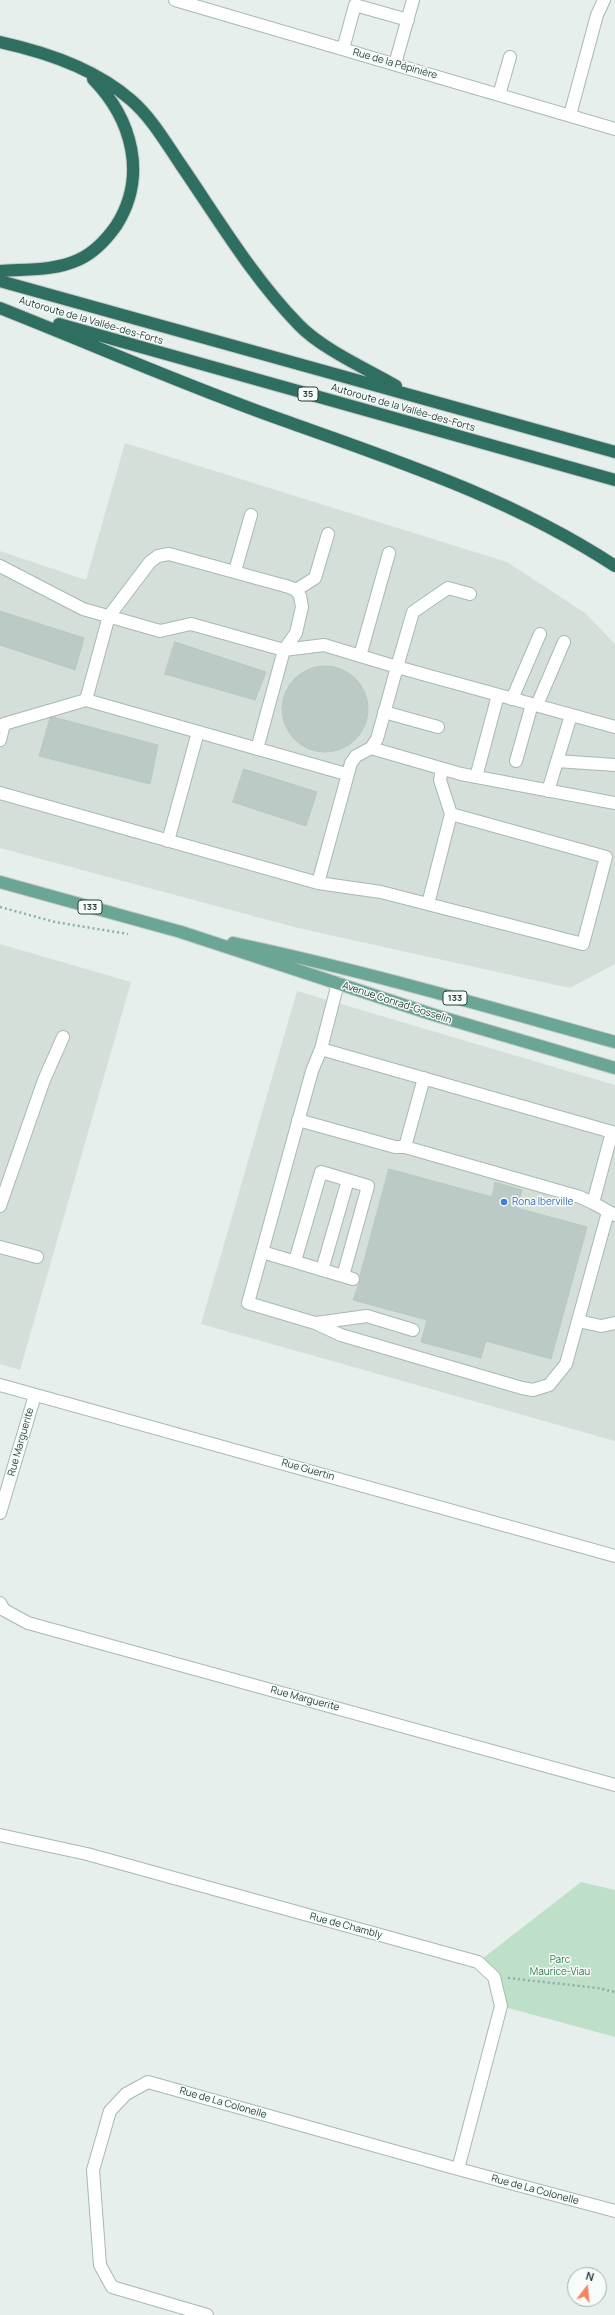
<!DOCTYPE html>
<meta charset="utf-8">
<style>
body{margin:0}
#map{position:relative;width:615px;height:2315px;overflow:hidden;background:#e6efeb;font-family:Manrope,sans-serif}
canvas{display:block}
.north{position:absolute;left:567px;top:2267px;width:40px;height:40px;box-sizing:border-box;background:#f7fbf9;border:1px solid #a3b1ad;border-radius:50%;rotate:16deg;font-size:11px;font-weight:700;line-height:16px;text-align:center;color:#24423a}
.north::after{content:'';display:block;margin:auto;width:14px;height:18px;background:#f4845f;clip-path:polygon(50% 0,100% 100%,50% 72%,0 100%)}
</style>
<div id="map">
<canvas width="615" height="2315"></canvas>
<div class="north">N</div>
</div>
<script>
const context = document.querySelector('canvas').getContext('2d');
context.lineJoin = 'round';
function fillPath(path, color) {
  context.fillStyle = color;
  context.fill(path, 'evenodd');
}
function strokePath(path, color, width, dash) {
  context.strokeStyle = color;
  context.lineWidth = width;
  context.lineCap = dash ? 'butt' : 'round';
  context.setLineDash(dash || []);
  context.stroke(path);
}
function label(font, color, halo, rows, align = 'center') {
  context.font = font + ' Manrope,sans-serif';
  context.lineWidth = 3;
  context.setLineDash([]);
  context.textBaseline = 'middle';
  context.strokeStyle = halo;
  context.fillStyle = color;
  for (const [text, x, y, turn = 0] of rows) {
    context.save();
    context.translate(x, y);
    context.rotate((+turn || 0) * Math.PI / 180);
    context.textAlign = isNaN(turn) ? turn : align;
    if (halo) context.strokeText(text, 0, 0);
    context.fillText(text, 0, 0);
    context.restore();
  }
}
fillPath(new Path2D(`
 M125 443 507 562 585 613 615 644V964L570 988 298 928 0 848V551L86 580Z
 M0 944 131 982 20 1370 0 1364Z
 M297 991 615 1085V1441L201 1324Z`), '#d4dfda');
fillPath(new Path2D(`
 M581 1882 615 1890V2037L501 2006 494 1977 478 1962Z`), '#bfe0c8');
const building = new Path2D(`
 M0 611 84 638 75 670 0 645Z
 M175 642 266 672 255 700 165 674Z
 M282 709a43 43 0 1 1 86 0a43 43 0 1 1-86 0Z
 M53 717 158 745 150 784 39 756 50 718Z
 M244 769 317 792 306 826 233 802Z
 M389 1169 492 1197 495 1182 522 1190 517 1208 587 1227 551 1359 486 1341 481 1358 421 1342 427 1320 353 1300 360 1281V1276Z`);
fillPath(building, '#bbcac4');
strokePath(building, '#b8c9c2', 1);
const minor = new Path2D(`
 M175 0 615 129
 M343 49 355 5 408 20
 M395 64 413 0
 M499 95 510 57
 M570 115 597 15 604 0
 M0 566 83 609 160 631 191 624 284 650 324 645 397 667 377 739 371 748 356 756 351 763 318 883 0 793
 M235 571 251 515
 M296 590 315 578 328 534
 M470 594 448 588 413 612 397 667 615 727
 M360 656 389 553
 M512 699 540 634
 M86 700 346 774
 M537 705 564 642
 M384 712 438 727
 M0 740 4 724 86 700 109 616 150 562 158 556 169 554 289 587 296 590 300 596 302 607 296 633 284 650 257 749
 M371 748 461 774 615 803
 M516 761 532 704
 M557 761 615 765
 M442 769 440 780 451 814
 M476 777 498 695
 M548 791 571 715
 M168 841 198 732
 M318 883 381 892 583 944 606 857 451 814 428 904
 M338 983 321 1049 612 1132 593 1203 615 1215
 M321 1049 312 1071 248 1303 315 1323 341 1335 522 1388 533 1390 549 1385 566 1364 608 1212
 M424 1078 405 1147 580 1197 593 1203
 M298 1120 395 1147H405
 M0 1206 44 1080 63 1037
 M0 1247 37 1257
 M262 1252 353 1279
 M295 1261 321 1172 368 1186 343 1276
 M322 1270 348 1180
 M578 1321 601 1326 615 1323
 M316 1323 367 1316 413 1330
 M0 1385 615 1556
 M0 1513 35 1395
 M0 1603 4 1610 28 1623 615 1785
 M0 1835 87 1854 478 1962 494 1977 501 2006 458 2169
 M207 2315 112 2287 100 2265 93 2170 110 2111 126 2094 148 2082 458 2169 615 2211`);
const major = new Path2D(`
 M0 882 181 932 431 1014 615 1068
 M233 943C362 970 488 1007 615 1042`);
const highway = new Path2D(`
 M0 42C46 52 96 69 131 100 151 117 166 143 181 165 218 219 253 278 299 325 322 349 367 369 396 386
 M0 271C26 269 54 271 78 260 94 253 106 240 116 226 148 176 132 119 93 79
 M0 281 615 452
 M0 308C91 344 182 384 274 417 391 459 510 497 615 566
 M59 324 615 480`);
strokePath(minor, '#a8b8b2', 14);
strokePath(major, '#c2cac8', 14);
strokePath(highway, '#c2cac8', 14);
strokePath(new Path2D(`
 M0 907 55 922 128 934
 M508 1978 598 1988 615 1992`), '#86b3a5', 2.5, [2, 3]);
strokePath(minor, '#fff', 12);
strokePath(major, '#6aa596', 12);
strokePath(highway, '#2f6f62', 12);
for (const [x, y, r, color] of [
 [504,1202,4,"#3f7fe0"]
]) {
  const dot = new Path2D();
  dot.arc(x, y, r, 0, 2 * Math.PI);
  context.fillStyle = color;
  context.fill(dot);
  strokePath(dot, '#f7fbf9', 1.5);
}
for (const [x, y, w] of [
 [308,394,20],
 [90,907,24],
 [455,998,24]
]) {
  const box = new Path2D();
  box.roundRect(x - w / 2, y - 7, w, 14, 3);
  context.fillStyle = '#f7fbf9';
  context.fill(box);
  strokePath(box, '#24423a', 1);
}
label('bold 9px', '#24423a', null, [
 ["35",308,394],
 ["133",90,907],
 ["133",455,998]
]);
label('10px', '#24423a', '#f7fbf9', [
 ["Rue de la Pépinière",395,64,16],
 ["Autoroute de la Vallée-des-Forts",91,321,16],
 ["Autoroute de la Vallée-des-Forts",403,408,16],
 ["Avenue Conrad-Gosselin",397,1003,18],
 ["Rue Marguerite",21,1442,-74],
 ["Rue Guertin",308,1470,16],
 ["Rue Marguerite",305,1699,15],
 ["Rue de Chambly",346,1926,15],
 ["Rue de La Colonelle",223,2103,16],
 ["Rue de La Colonelle",535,2190,15]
]);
label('10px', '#366cbe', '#f7fbf9', [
 ["Rona Iberville",512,1202]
], 'left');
label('10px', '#2d7a4b', '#f7fbf9', [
 ["Parc",560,1960],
 ["Maurice-Viau",560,1972]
]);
</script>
